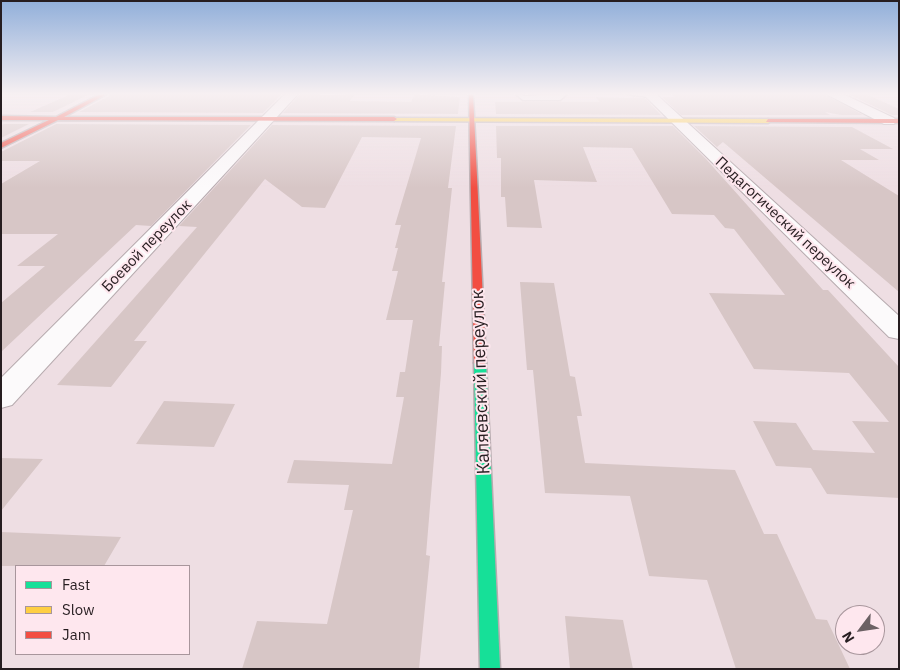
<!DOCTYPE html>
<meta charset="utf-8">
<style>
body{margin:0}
#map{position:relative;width:900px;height:670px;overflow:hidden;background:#eedee3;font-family:"IBM Plex Sans",sans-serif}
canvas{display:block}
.frame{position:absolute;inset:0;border:2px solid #261d20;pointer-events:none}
.legend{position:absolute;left:15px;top:565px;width:175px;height:90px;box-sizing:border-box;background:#fee7ee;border:1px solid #a8969c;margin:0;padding:6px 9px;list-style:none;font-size:15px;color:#261d20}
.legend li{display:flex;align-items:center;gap:10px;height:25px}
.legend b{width:25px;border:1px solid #a8969c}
.north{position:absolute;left:835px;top:605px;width:50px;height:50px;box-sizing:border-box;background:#fee7ee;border:1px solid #a8969c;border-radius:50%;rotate:239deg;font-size:14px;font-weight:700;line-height:20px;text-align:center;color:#261d20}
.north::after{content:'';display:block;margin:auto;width:18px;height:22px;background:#6c6164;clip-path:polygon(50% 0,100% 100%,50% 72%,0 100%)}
</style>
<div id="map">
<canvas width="900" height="670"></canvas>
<div class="frame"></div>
<ul class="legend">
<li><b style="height:6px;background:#16e098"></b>Fast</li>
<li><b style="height:6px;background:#ffcf43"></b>Slow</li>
<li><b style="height:6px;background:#f24e42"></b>Jam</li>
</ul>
<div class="north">N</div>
</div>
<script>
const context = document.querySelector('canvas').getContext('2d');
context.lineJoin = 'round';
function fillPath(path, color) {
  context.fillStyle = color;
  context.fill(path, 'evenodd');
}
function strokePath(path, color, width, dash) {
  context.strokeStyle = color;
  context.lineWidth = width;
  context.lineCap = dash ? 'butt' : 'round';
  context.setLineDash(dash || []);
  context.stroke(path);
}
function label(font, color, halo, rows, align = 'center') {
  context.font = font + ' "IBM Plex Sans",sans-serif';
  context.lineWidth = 4;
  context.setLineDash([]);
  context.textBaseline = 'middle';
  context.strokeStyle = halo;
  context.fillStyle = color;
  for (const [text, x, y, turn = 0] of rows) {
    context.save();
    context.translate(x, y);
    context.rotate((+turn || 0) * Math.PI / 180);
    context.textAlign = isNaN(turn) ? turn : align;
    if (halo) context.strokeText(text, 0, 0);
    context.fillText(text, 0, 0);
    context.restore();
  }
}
fillPath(new Path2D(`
 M71 94H90L53 112H30Z
 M113 94H282L263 113 79 112Z
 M300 94 354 95 350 101 411 102 414 94 460 97 458 114 283 113Z
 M671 94H824L863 115H841L825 112 830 115H681L662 97H674Z
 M848 94H866L899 109V115H892Z
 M595 97 645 98 661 115 496 114 495 102H600Z
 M4 124H29L1 138V125Z
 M56 124 251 125 151 226 136 225 1 352V303L45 266H17L58 234H1V184L40 161H1V152Z
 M272 125 456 126 448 188H452L442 282H445L439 346H442L441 373 426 555 430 556 419 669H242L257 621 327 624 353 510H344L349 485 287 483 294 460 392 464 404 397H396L400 372H405L413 320H386L398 271H392L398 248H395L401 225H395L421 138 362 137 325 208 302 207 265 179 134 341H147L111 387 57 385 197 227 179 226Z
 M496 126H673L706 159 823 290H828L899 367V498L827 494 811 468 776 466 753 421 796 423 813 450 875 453 852 421 889 422 849 373 754 369 709 293 785 295 734 229 725 228 714 215 672 214 632 148 583 147 597 182 534 180 542 228 507 227 505 197H501V158H497Z
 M694 126 852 127 893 149H860L879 160H841L899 196V292L723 142 717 147Z
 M520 282 554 283 570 376 575 377 582 416H577L585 463 735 470 764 534H777L816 619 827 620 850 669H736L707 580 649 576 630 496 545 493 533 370H527Z
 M164 401 235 404 214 447 136 444Z
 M1 458 43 459 1 511Z
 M1 532 121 537 104 566H1Z
 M565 616 623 620 633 669H570Z`), '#d7c6c6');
const lane = new Path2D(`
 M516 94 525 96 567 94 560 100H523Z
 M626 94H652V95L649 97Z`);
const street = new Path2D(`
 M285 94H298L12 405 1 408V378Z
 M643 94H656L899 316V339L889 337Z
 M826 94H843L894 118 896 121 894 124H884Z`);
const fast = new Path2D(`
 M480 359 486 363 500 669H480L474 363Z`);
const slow = new Path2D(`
 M392 118 768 119 771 121 768 123 394 121Z`);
const jam = new Path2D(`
 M100 94H107L64 117H394L397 119 394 121 58 120 1 148V143L49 120H1V116L56 117Z
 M469 94H473L486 363 480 367 474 363Z
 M768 119H899V123L766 122Z`);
strokePath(lane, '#b7abaf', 3);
strokePath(street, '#b7abaf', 2);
strokePath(fast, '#b7abaf', 3);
strokePath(slow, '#b7abaf', 3);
strokePath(jam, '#b7abaf', 3);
fillPath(lane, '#fcfafb');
fillPath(street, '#fcfafb');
fillPath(fast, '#16e098');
fillPath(slow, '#ffcf43');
fillPath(jam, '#f24e42');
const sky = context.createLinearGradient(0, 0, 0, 188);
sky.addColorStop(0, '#91afda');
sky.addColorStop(0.5, '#f7f0f2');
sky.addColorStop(1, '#f7f0f200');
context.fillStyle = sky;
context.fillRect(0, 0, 900, 188);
label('15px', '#261d20', '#fee7ee', [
 ["Педагогический переулок",785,223,43],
 ["Боевой переулок",147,246,-46]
]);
label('18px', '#261d20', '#fee7ee', [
 ["Каляевский переулок",481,382,-92]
]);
</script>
